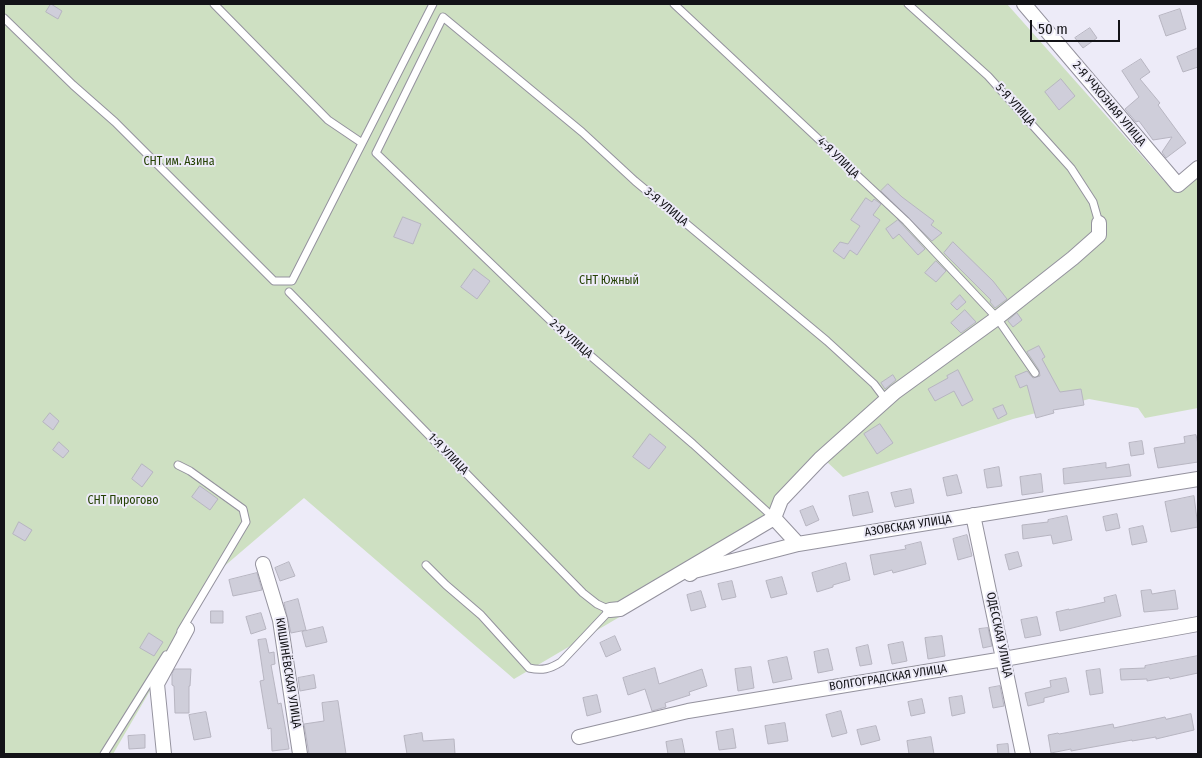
<!DOCTYPE html>
<meta charset="utf-8">
<style>
body{margin:0}
#map{position:relative;width:1202px;height:758px;overflow:hidden;background:#edebf8;font-family:"Fira Sans Condensed",sans-serif}
canvas{display:block}
.frame{position:absolute;inset:0;border:5px solid #131317;pointer-events:none}
.scale{position:absolute;left:1030px;top:20px;width:90px;height:22px;box-sizing:border-box;border:2px solid #131317;border-top:0;padding-left:6px;font-size:15px;line-height:18px;white-space:nowrap;color:#131317;-webkit-text-stroke:4px #edebf8;paint-order:stroke}
</style>
<div id="map">
<canvas width="1202" height="758"></canvas>
<div class="frame"></div>
<div class="scale">50 m</div>
</div>
<script>
const context = document.querySelector('canvas').getContext('2d');
context.lineJoin = 'round';
function fillPath(path, color) {
  context.fillStyle = color;
  context.fill(path, 'evenodd');
}
function strokePath(path, color, width, dash) {
  context.strokeStyle = color;
  context.lineWidth = width;
  context.lineCap = dash ? 'butt' : 'round';
  context.setLineDash(dash || []);
  context.stroke(path);
}
function label(font, color, halo, rows, align = 'center') {
  context.font = font + ' "Fira Sans Condensed",sans-serif';
  context.lineWidth = 4;
  context.setLineDash([]);
  context.textBaseline = 'middle';
  context.strokeStyle = halo;
  context.fillStyle = color;
  for (const [text, x, y, turn = 0] of rows) {
    context.save();
    context.translate(x, y);
    context.rotate((+turn || 0) * Math.PI / 180);
    context.textAlign = isNaN(turn) ? turn : align;
    if (halo) context.strokeText(text, 0, 0);
    context.fillText(text, 0, 0);
    context.restore();
  }
}
fillPath(new Path2D(`
 M4 4H1007L1164 181 1176 189 1198 176V408L1145 418 1138 408 1089 399 1013 419 843 477 825 460 759 535 514 679 304 498 221 569 113 754H4Z`), '#cee0c2');
const building = new Path2D(`
 M51 4 62 11 58 19 46 12Z
 M1180 9 1186 29 1166 36 1159 16Z
 M1090 28 1097 38 1083 48 1075 38Z
 M1198 48V67L1183 72 1177 57Z
 M1141 59 1150 72 1140 79 1160 103 1158 105 1186 143 1166 158 1162 152 1172 137 1153 140 1139 121 1136 122 1125 109 1139 97 1122 71Z
 M1061 79 1075 96 1059 110 1045 92Z
 M888 184 902 197 934 221 931 225 942 233 932 241 881 191Z
 M866 198 872 202 874 199 881 204 873 215 880 220 857 255 850 250 844 259 833 251 840 242 848 244 860 226 851 220Z
 M403 217 421 224 413 244 394 237Z
 M898 220 925 249 918 255 899 234 893 239 886 229Z
 M953 242 993 281 1007 299 995 308 990 302 991 300 944 253Z
 M936 261 946 271 936 282 925 273Z
 M474 269 490 281 477 299 461 287Z
 M960 295 966 302 957 310 951 304Z
 M965 310 976 322 961 333 951 323Z
 M1017 313 1022 320 1013 327 1008 321Z
 M1039 346 1045 357 1042 359 1060 392 1081 389 1084 405 1053 410 1054 413 1036 418 1027 385 1020 388 1015 376 1027 371 1033 378 1040 376 1039 370 1027 352Z
 M958 370 973 400 962 406 954 391 935 401 928 389 948 378 947 376Z
 M893 375 896 380 885 389 881 383Z
 M1003 405 1007 414 998 419 993 409Z
 M50 413 59 421 53 430 43 422Z
 M880 424 893 443 877 454 864 434Z
 M650 434 666 447 649 469 633 457Z
 M1196 435 1198 444V462L1158 468 1154 448 1185 443 1184 437Z
 M1142 441 1144 454 1131 456 1129 443Z
 M59 442 69 451 63 458 53 450Z
 M1106 463V468L1129 464 1131 476 1064 484 1063 469Z
 M142 464 153 472 142 487 132 479Z
 M999 467 1002 486 987 488 984 470Z
 M1041 474 1043 492 1022 495 1020 477Z
 M957 475 962 493 947 496 943 478Z
 M200 486 218 499 210 510 192 497Z
 M911 489 914 503 895 507 891 493Z
 M868 492 873 512 853 516 849 496Z
 M1194 496 1198 527 1171 532 1165 502Z
 M813 506 819 520 806 526 800 511Z
 M1117 514 1120 528 1106 531 1103 517Z
 M1067 516 1072 540 1053 544 1051 535 1023 539 1022 525 1048 522V520Z
 M19 522 32 530 25 541 13 534Z
 M1143 526 1147 542 1132 545 1129 529Z
 M967 535 972 556 958 560 953 539Z
 M921 542 926 564 893 573 892 570 874 575 870 555 906 549 905 546Z
 M1018 552 1022 566 1009 570 1005 555Z
 M289 562 295 576 280 581 275 568Z
 M846 563 850 580 833 585V587L817 592 812 573Z
 M257 573 262 590 233 596 229 580Z
 M782 577 787 594 771 598 766 581Z
 M732 581 736 597 722 600 718 584Z
 M1151 590 1152 594 1175 590 1178 609 1144 612 1141 591Z
 M701 591 706 607 691 611 687 595Z
 M1116 595 1121 616 1060 631 1056 612 1069 609V610L1105 602 1104 598Z
 M298 599 306 630 291 633 284 603Z
 M211 611H223V623H211Z
 M261 613 266 629 251 634 246 617Z
 M1037 617 1041 635 1025 638 1021 620Z
 M323 627 327 642 306 647 302 632Z
 M988 628 992 646 983 648 979 629Z
 M149 633 163 642 154 656 140 648Z
 M615 636 621 650 606 657 600 643Z
 M942 636 945 656 928 659 925 638Z
 M266 639 269 653 274 652 275 664 271 665 278 704 281 703 289 749 272 751 271 728 268 729 260 681 264 680 258 640Z
 M903 642 907 661 892 664 888 645Z
 M868 645 872 664 860 666 856 648Z
 M828 649 833 670 818 673 814 652Z
 M1198 656V673L1170 679 1169 677 1147 681V679L1121 680 1120 669 1145 668V666Z
 M787 657 792 679 773 683 768 661Z
 M751 667 754 688 738 691 735 669Z
 M655 668 659 684 702 669 707 686 689 692 690 695 665 703 666 707 652 711 645 689 628 695 623 678Z
 M175 669H191L190 686H189V713H175L174 686 172 685V674Z
 M1100 669 1103 693 1090 695 1086 671Z
 M314 675 316 688 300 691 298 678Z
 M1066 678 1069 692 1044 698V702L1028 706 1025 693 1051 687 1050 681Z
 M1000 686 1004 706 993 708 989 688Z
 M597 695 601 712 587 716 583 698Z
 M962 696 965 713 952 716 949 698Z
 M922 699 925 713 911 716 908 702Z
 M338 701 346 754H309L304 724 324 721 322 703Z
 M841 711 847 733 832 737 826 715Z
 M206 712 211 737 194 740 189 715Z
 M1191 714 1194 730 1156 739V737L1132 741V740L1071 751V749L1051 753 1048 735 1058 733 1059 734 1113 724 1114 728 1165 717 1166 719Z
 M785 723 788 741 768 744 765 726Z
 M876 726 880 740 861 745 857 730Z
 M733 729 736 748 719 750 716 732Z
 M422 733 423 741 454 739 455 754H407L404 736Z
 M145 735V748L129 749 128 736Z
 M931 737 934 754H909L907 741Z
 M682 739 685 754H668L666 742Z
 M1008 744 1009 754H998L997 745Z`);
fillPath(building, '#cfceda');
strokePath(building, '#b7b5c1', 1);
const service = new Path2D(`
 M214 4 328 120 362 143
 M674 4 906 221 997 318 1035 373
 M908 4 988 76 1071 168 1093 202 1099 223
 M4 18 73 85 115 122 274 281H292L433 4
 M289 292 583 593 597 604 610 610 561 662C550 669 542 671 529 668L481 615 446 585 426 565
 M178 465 190 471 243 509 246 522 181 631
 M774 518 693 444 556 326 376 153 443 17 582 132 635 181 827 341 874 384 886 400
 M104 754 166 655`);
const minor = new Path2D(`
 M1024 4 1178 185 1198 168
 M973 515 1023 754
 M774 518 798 544
 M263 564 280 620 300 754
 M690 574 694 571 798 544 1198 479
 M610 610 620 609 774 518 781 500 820 459 895 392 997 318 1073 258 1099 235V223
 M579 737 688 711 1004 659 1198 624
 M164 754 157 684 187 629`);
strokePath(service, '#94929e', 9);
strokePath(minor, '#94929e', 16);
strokePath(service, '#fff', 7);
strokePath(minor, '#fff', 14);
label('12px', '#131317', '#edebf8', [
 ["2-Я УЧХОЗНАЯ УЛИЦА",1109,104,50],
 ["5-Я УЛИЦА",1015,105,48],
 ["4-Я УЛИЦА",838,158,44],
 ["3-Я УЛИЦА",666,207,40],
 ["2-Я УЛИЦА",571,339,41],
 ["1-Я УЛИЦА",448,454,46],
 ["АЗОВСКАЯ УЛИЦА",908,526,-9],
 ["ОДЕССКАЯ УЛИЦА",999,635,78],
 ["КИШИНЁВСКАЯ УЛИЦА",288,673,81],
 ["ВОЛГОГРАДСКАЯ УЛИЦА",888,678,-9]
]);
label('12px', '#254204', '#edebf8', [
 ["СНТ им. Азина",179,162],
 ["СНТ Южный",609,281],
 ["СНТ Пирогово",123,501]
]);
</script>
